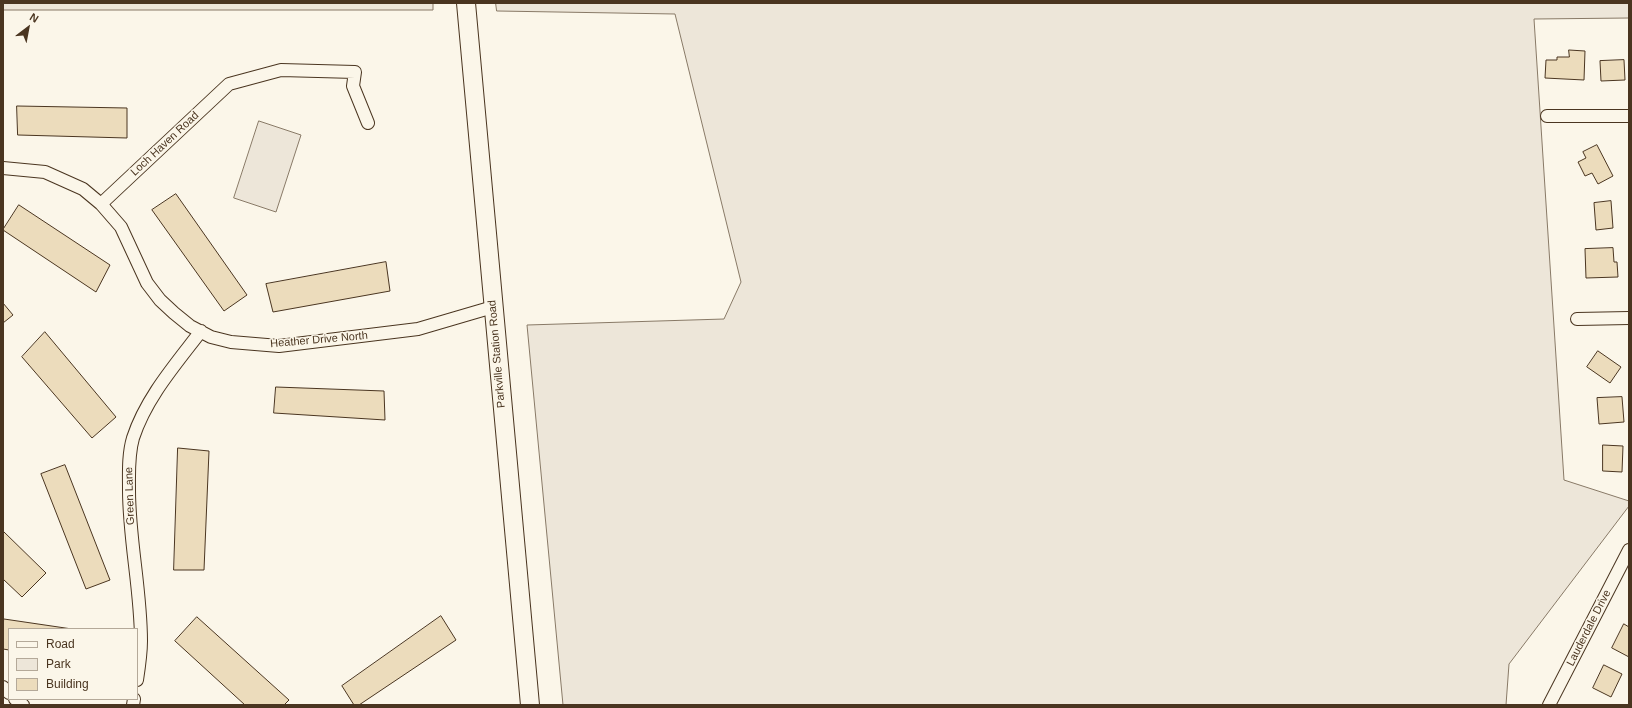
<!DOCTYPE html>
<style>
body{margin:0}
#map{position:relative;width:1632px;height:708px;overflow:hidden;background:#fbf6e9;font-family:Arial,sans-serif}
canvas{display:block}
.frame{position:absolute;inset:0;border:4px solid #4a3520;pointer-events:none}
.legend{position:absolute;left:8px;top:628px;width:130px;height:72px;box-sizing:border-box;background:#fbf6e9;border:1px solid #b4a999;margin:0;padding:5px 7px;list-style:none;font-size:12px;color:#4a3520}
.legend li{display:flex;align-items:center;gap:8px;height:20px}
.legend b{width:20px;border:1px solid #b4a999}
.north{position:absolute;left:8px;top:8px;width:40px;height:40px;-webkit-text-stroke:3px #fbf6e9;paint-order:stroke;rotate:32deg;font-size:11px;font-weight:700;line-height:16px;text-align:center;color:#4a3520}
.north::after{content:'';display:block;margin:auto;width:14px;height:18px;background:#4a3520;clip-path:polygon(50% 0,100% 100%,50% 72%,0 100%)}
</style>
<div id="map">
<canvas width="1632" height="708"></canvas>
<div class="frame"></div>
<ul class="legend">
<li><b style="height:5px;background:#fbf6e9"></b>Road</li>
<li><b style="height:11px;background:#ede6d9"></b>Park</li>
<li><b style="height:11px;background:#ecdcbc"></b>Building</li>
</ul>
<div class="north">N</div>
</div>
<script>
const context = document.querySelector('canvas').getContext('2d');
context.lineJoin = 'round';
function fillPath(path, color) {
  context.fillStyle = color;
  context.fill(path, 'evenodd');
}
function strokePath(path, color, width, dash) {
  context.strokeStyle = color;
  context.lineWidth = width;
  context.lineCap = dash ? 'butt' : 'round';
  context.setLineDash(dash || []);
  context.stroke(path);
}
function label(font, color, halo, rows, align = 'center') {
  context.font = font + ' Arial,sans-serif';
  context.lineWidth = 3;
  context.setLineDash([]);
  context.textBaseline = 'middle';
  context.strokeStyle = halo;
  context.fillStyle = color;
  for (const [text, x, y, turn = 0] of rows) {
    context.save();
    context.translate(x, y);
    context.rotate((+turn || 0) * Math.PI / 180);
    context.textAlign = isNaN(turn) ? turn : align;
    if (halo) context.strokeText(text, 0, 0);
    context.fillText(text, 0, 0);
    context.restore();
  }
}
const green = new Path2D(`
 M3 3H433V10H3Z
 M496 3H1629V18L1534 19 1564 480 1629 501V506L1509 664 1506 705H563L527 325 724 319 741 282 675 14 497 11Z
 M259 121 301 135 276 212 234 198Z`);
fillPath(green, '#ede6d9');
strokePath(green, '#887966', 1);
const building = new Path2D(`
 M1569 50 1585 51 1584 80 1545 78 1546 60H1557V57H1569Z
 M1624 60 1625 80 1601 81 1600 61Z
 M17 106 127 108V138L18 135Z
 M1597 145 1613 176 1598 184 1592 173 1585 176 1578 162 1586 158 1583 152Z
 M176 194 247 295 224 311 152 210Z
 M1611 201 1613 228 1596 230 1594 203Z
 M19 205 110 265 96 292 3 230Z
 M1613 248 1614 262H1617L1618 277 1586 278 1585 249Z
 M386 262 390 291 273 312 266 284Z
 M3 303 13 315 3 323Z
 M45 332 116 417 92 438 22 357Z
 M1598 351 1621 367 1610 383 1587 367Z
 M276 387 384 391 385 420 274 413Z
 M1622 397 1624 422 1599 424 1597 398Z
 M1603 445 1623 446 1622 472 1603 471Z
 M178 448 209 451 204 570H174Z
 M65 465 110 580 86 589 41 474Z
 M3 531 46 573 22 597 3 579Z
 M441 616 456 640 359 705H354L342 686Z
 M197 617 289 700 284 705H245L175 641Z
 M4 619 72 629H9V650L3 649Z
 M1624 624 1629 627V657L1612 648Z
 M1604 665 1622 674 1611 697 1593 688Z`);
fillPath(building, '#ecdcbc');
strokePath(building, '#4a3520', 1);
const street = new Path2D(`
 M1547 116H1629
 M3 168 45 172 83 189 101 204 121 227 147 283 160 300 174 313 190 326 211 337 231 342 279 346 418 329 493 307
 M101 204 229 84 281 70 355 72 353 86 368 123
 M1577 319 1629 318
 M137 680C139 667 141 654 141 641 141 590 129 540 129 490 129 473 128 455 133 438 146 398 175 365 201 331
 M3 687 9 693
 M15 699 23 705
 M133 705 134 699
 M1549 705 1629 550`);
const secondary = new Path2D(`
 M466 3 530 705`);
strokePath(street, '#4a3520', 14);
strokePath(secondary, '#4a3520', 20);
strokePath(street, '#fbf6e9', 12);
strokePath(secondary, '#fbf6e9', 18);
label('11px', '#4a3520', '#fbf6e9', [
 ["Loch Haven Road",165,144,-43],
 ["Heather Drive North",319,340,-5],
 ["Parkville Station Road",497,354,-95],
 ["Green Lane",130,496,-92],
 ["Lauderdale Drive",1589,628,-63]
]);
</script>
